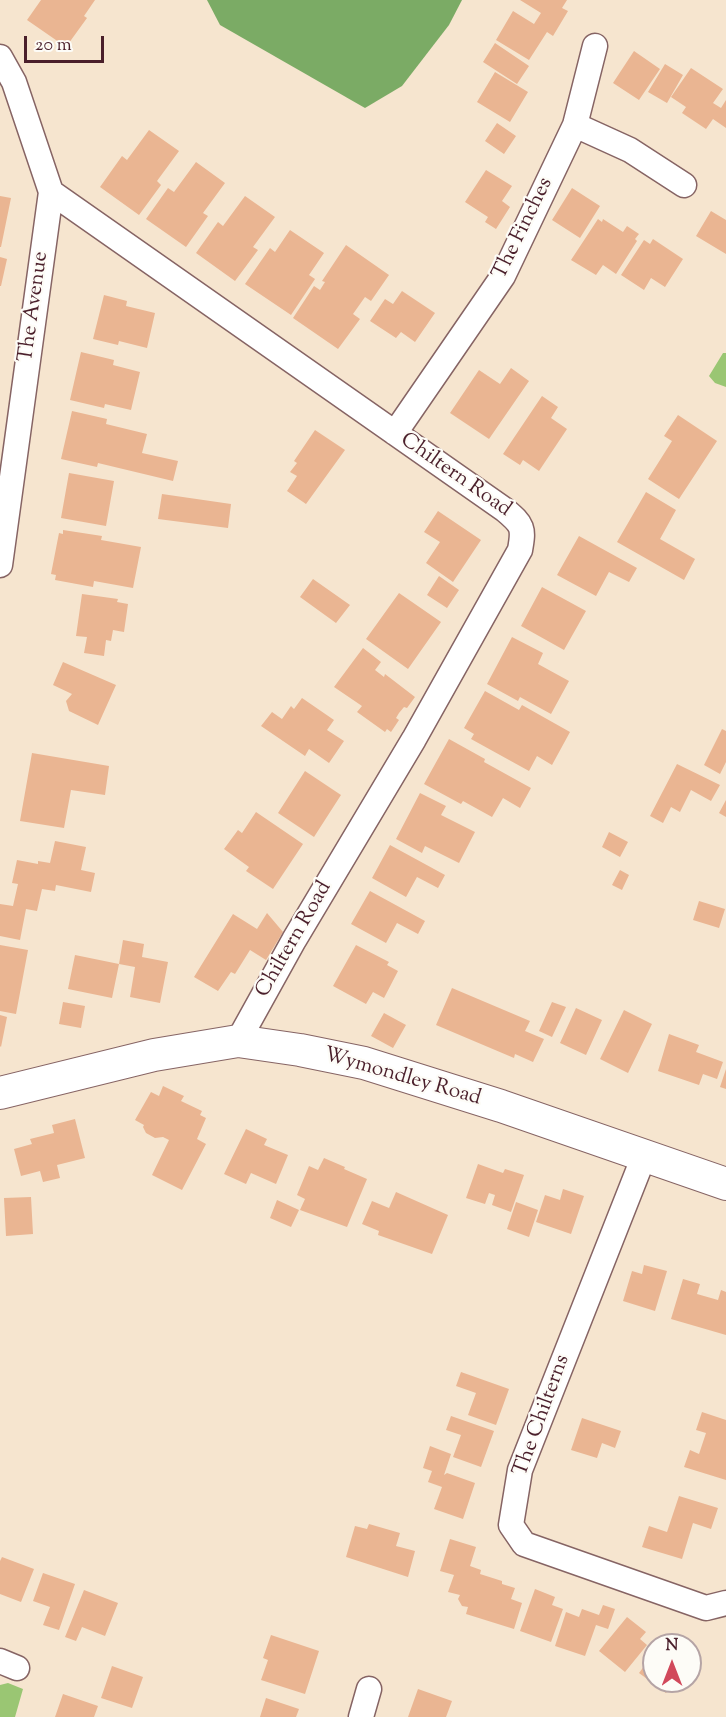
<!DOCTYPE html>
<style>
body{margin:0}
#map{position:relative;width:726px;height:1717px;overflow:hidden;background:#f6e5cf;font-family:"Sorts Mill Goudy",serif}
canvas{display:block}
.north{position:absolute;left:642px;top:1633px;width:60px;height:60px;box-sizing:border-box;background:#fdfcf7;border:2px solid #b5a4a5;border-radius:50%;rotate:0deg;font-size:16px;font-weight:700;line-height:24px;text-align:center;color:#4a1f2b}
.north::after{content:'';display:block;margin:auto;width:21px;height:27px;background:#d1495b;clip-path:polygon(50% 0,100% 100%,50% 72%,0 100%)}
.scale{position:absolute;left:24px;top:36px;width:80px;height:27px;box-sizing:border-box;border:3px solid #4a1f2b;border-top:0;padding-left:8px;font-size:18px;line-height:21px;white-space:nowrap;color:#4a1f2b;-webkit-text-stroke:4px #fdfcf7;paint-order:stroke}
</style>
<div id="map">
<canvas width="726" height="1717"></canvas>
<div class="north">N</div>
<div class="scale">20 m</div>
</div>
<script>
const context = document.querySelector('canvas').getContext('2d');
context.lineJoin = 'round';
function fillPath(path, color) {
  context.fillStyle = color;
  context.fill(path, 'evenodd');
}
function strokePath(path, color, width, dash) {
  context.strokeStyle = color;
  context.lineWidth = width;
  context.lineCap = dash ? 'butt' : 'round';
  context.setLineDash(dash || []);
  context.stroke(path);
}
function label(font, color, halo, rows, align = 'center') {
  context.font = font + ' "Sorts Mill Goudy",serif';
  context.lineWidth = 4.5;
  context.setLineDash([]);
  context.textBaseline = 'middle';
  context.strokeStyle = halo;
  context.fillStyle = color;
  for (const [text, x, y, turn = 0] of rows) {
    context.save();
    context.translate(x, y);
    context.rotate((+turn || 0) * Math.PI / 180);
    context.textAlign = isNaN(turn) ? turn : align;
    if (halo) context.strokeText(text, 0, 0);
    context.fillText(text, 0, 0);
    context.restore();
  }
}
fillPath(new Path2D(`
 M723 353H726V387L715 383 709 376Z
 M8 1683 23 1689 15 1717H0V1685Z`), '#9ac673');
fillPath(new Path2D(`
 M207 0H462L449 25 402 86 365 108 220 25Z`), '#7bab65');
fillPath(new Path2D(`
 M41 0H95L84 16 87 18 66 47 27 20Z
 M520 0H567L562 8 568 11 553 36 547 32 529 60 496 40 513 11 534 24 541 13Z
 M495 43 529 66 517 84 483 62Z
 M634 51 660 69 639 100 613 83Z
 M665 64 683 75 667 103 648 92Z
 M691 68 723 89 713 103 721 108 726 100V128L713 119 706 129 682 113 686 107 671 97Z
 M495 72 528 92 510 122 477 102Z
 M497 123 516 136 504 154 485 141Z
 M149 130 179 151 157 181 161 185 139 215 100 187 122 156 127 160Z
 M196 162 225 183 203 213 208 216 186 247 146 219 168 188 174 192Z
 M486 170 512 186 502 201 510 207 496 229 485 222 488 217 465 202Z
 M572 188 600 206 580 238 552 220Z
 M0 196 11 198 1 247H0Z
 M245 196 275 217 253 247 258 250 235 281 196 253 218 222 223 226Z
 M711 211 726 220V254L696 236Z
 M598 219 602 222 603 219 623 232 627 226 639 234 635 239 637 241 616 274 603 265 596 275 571 260Z
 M290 230 324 253 309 275 315 279 291 315 245 284 270 248 275 252Z
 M653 239 683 259 665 287 651 278 644 290 621 275 644 240 650 244Z
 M346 245 389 275 371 301 365 297 353 314 360 319 338 349 293 318 314 286 320 290 325 282 322 281Z
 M0 257 7 259 1 286H0Z
 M402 291 435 313 415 342 401 332 396 338 370 321 385 299 393 304Z
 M104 295 127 301 126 306 155 313 147 348 119 341 118 345 93 339Z
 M81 352 114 360 113 365 140 372 131 410 105 404 104 408 70 400Z
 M511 368 529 381 489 439 450 413 479 370 500 384Z
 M542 396 558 407 551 418 567 429 539 471 523 460 520 465 503 454Z
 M72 411 107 419 106 424 147 434 142 453 178 461 173 481 98 463 97 467 61 459Z
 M678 415 717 441 679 499 648 479 672 441 664 436Z
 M315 430 345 450 306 504 287 491 297 476 290 472 297 463 294 461Z
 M69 473 114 481 106 526 61 518Z
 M646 492 676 510 660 539 695 559 684 580 617 542Z
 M162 494 231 504 228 528 158 519Z
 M438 511 481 540 453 582 426 563 440 542 424 532Z
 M63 530 102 536 101 540 141 547 133 588 94 581 93 587 55 580 56 575 51 574 59 533 63 534Z
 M579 536 637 568 629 582 609 572 596 596 557 575Z
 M439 576 459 590 447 608 427 595Z
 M313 579 350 605 336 623 300 597Z
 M542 587 586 611 564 650 521 626Z
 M399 593 441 622 408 669 366 639Z
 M82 594 118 599 117 602 128 604 124 632 113 630 111 641 106 640 104 656 84 653 87 637 76 636Z
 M512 637 543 653 538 664 569 681 551 714 520 697 518 701 487 684Z
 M363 648 381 662 375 670 384 677 385 674 415 697 407 708 404 707 399 713 396 718 399 720 391 732 387 729 385 732 357 712 362 706 334 687Z
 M63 662 116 685 98 725 69 711 66 701 72 694 53 685Z
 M485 691 519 710 522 705 570 732 552 765 537 756 529 771 471 739 474 734 464 728Z
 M302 698 334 720 327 730 344 741 329 763 309 749 305 756 261 726 272 712 282 719 291 706 294 709Z
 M722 729 726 731V762L720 774 704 765Z
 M449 739 485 759 484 762 531 788 520 808 503 798 492 817 463 801 461 804 424 784Z
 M32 753 109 766 105 795 71 790 64 828 20 821Z
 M677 764 720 785 711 801 691 790 680 812 671 807 663 823 650 816Z
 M305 771 341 795 314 837 278 813Z
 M420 793 446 806 441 815 475 832 459 863 425 846 422 853 396 839Z
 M726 800V817L719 813Z
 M256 812 303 844 273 889 246 871 249 867 224 849 238 830 242 833Z
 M609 832 628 842 620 857 602 847Z
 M55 841 86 847 81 870 95 873 91 892 56 885 55 891 42 889 37 911 26 909 20 940 0 936V904L13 906 18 884 12 883 17 860 38 864V861L50 863Z
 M390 845 445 875 438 888 417 877 406 897 372 878Z
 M620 870 629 875 622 890 612 885Z
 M370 891 425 921 418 934 397 923 386 943 351 924Z
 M699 901 725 909 719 928 693 920Z
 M267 913 283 932 266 960 250 950 235 974 231 972 218 991 194 977 233 914 257 929Z
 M123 940 144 944 142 957 168 962 160 1003 130 997 135 967 119 964Z
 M0 945 28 950 16 1014 0 1011Z
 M356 945 389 962 387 965 398 971 384 998 373 992 366 1004 333 986Z
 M75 955 119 964 112 998 68 989Z
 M452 988 530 1021 525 1031 544 1039 533 1062 515 1054 514 1058 436 1025Z
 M63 1002 85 1006 81 1028 59 1024Z
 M552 1002 566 1007 552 1037 539 1031Z
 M576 1008 602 1020 586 1055 560 1043Z
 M624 1010 652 1024 628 1073 600 1059Z
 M384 1013 406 1025 393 1048 371 1036Z
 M0 1015 7 1017 1 1047 0 1046Z
 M669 1034 699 1045 696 1052 723 1062 717 1079 703 1074 699 1085 658 1071Z
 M726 1069V1089L720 1087Z
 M163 1086 184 1096 181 1101 202 1111 200 1115 206 1118 197 1139 206 1144 182 1190 152 1175 169 1140 163 1137 155 1138 146 1133 143 1127 144 1125 135 1120 151 1092 159 1096Z
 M75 1119 85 1158 57 1165 60 1178 43 1182 40 1171 21 1176 14 1149 32 1144 30 1139 54 1133 52 1125Z
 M246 1129 267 1139 264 1145 288 1155 276 1184 251 1173 246 1184 224 1174Z
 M324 1158 345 1167 344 1169 367 1179 347 1227 300 1210 305 1199 297 1195 309 1166 318 1170Z
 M478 1164 503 1173 505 1169 524 1175 511 1212 492 1205 495 1195 489 1193 485 1204 466 1198Z
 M563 1189 584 1196 571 1234 536 1222 545 1195 560 1200Z
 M396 1192 448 1215 432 1254 378 1235 379 1231 362 1224 372 1201 389 1208Z
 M31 1197 33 1234 6 1236 4 1198Z
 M277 1200 299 1210 291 1227 270 1218Z
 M516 1202 538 1210 529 1237 507 1229Z
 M644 1265 667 1271 655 1311 623 1301 632 1271 642 1274Z
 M683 1279 700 1284 697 1294 718 1300 721 1290 726 1292V1335L671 1319Z
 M461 1372 509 1389 496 1425 468 1415 476 1393 456 1386Z
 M702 1412 726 1420V1480L684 1467 690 1450 699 1454 706 1433 696 1430Z
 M451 1416 494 1431 481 1467 453 1457 461 1435 446 1430Z
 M582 1418 621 1431 615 1448 602 1443 597 1458 571 1450Z
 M430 1446 451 1454 444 1475 447 1473 475 1483 463 1519 434 1509 442 1487 428 1482 432 1471 423 1468Z
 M679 1496 718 1508 711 1529 693 1523 682 1559 642 1547 649 1526 667 1532Z
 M369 1524 400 1533 396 1546 415 1551 408 1577 346 1557 355 1526 367 1529Z
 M450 1539 476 1547 470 1566 481 1570 480 1574 502 1581V1584L515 1588 511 1599 522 1603 514 1629 466 1614 468 1607 462 1606 458 1599 460 1595 448 1592 454 1575 440 1571Z
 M2 1557 34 1569 21 1602 0 1594V1561Z
 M43 1573 75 1584 59 1630 43 1625 50 1607 33 1601Z
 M535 1589 555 1597 552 1605 563 1609 551 1642 520 1631Z
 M84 1590 118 1603 105 1636 82 1627 76 1641 65 1637Z
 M603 1605 615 1609 608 1629 596 1625 585 1656 555 1646 566 1612 579 1617 582 1609 599 1615Z
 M627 1617 646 1632 640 1639 647 1645 625 1672 599 1651Z
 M271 1635 319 1651 305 1694 261 1680 268 1660 263 1658Z
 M654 1653V1681H675L666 1693 639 1673Z
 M112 1666 143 1677 132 1708 101 1698Z
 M418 1689 452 1701 446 1717H408Z
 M63 1694 98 1706 94 1717H55Z
 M266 1698 299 1709 296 1717H260Z`), '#eab592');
const minor = new Path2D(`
 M0 57 14 82 51 192 0 565
 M575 125 595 46
 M51 192 505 510C523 525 524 528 520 550L414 739 294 940 238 1041
 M395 433 503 276 575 125 630 150 684 185
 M644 1156 520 1470 511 1525 524 1544 706 1608 726 1603
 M0 1661 17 1668
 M361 1717 369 1689`);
const tertiary = new Path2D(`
 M0 1093 154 1055 238 1041 300 1050 364 1063 501 1106 726 1184`);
strokePath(minor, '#866464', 27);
strokePath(tertiary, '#866464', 34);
strokePath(minor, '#fff', 24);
strokePath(tertiary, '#fff', 32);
label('21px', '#4a1f2b', '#fdfcf7', [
 ["The Finches",524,229,-64],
 ["The Avenue",35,307,-82],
 ["Chiltern Road",455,476,35],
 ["Chiltern Road",295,940,-60],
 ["Wymondley Road",402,1078,16],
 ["The Chilterns",543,1416,-70]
]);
</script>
